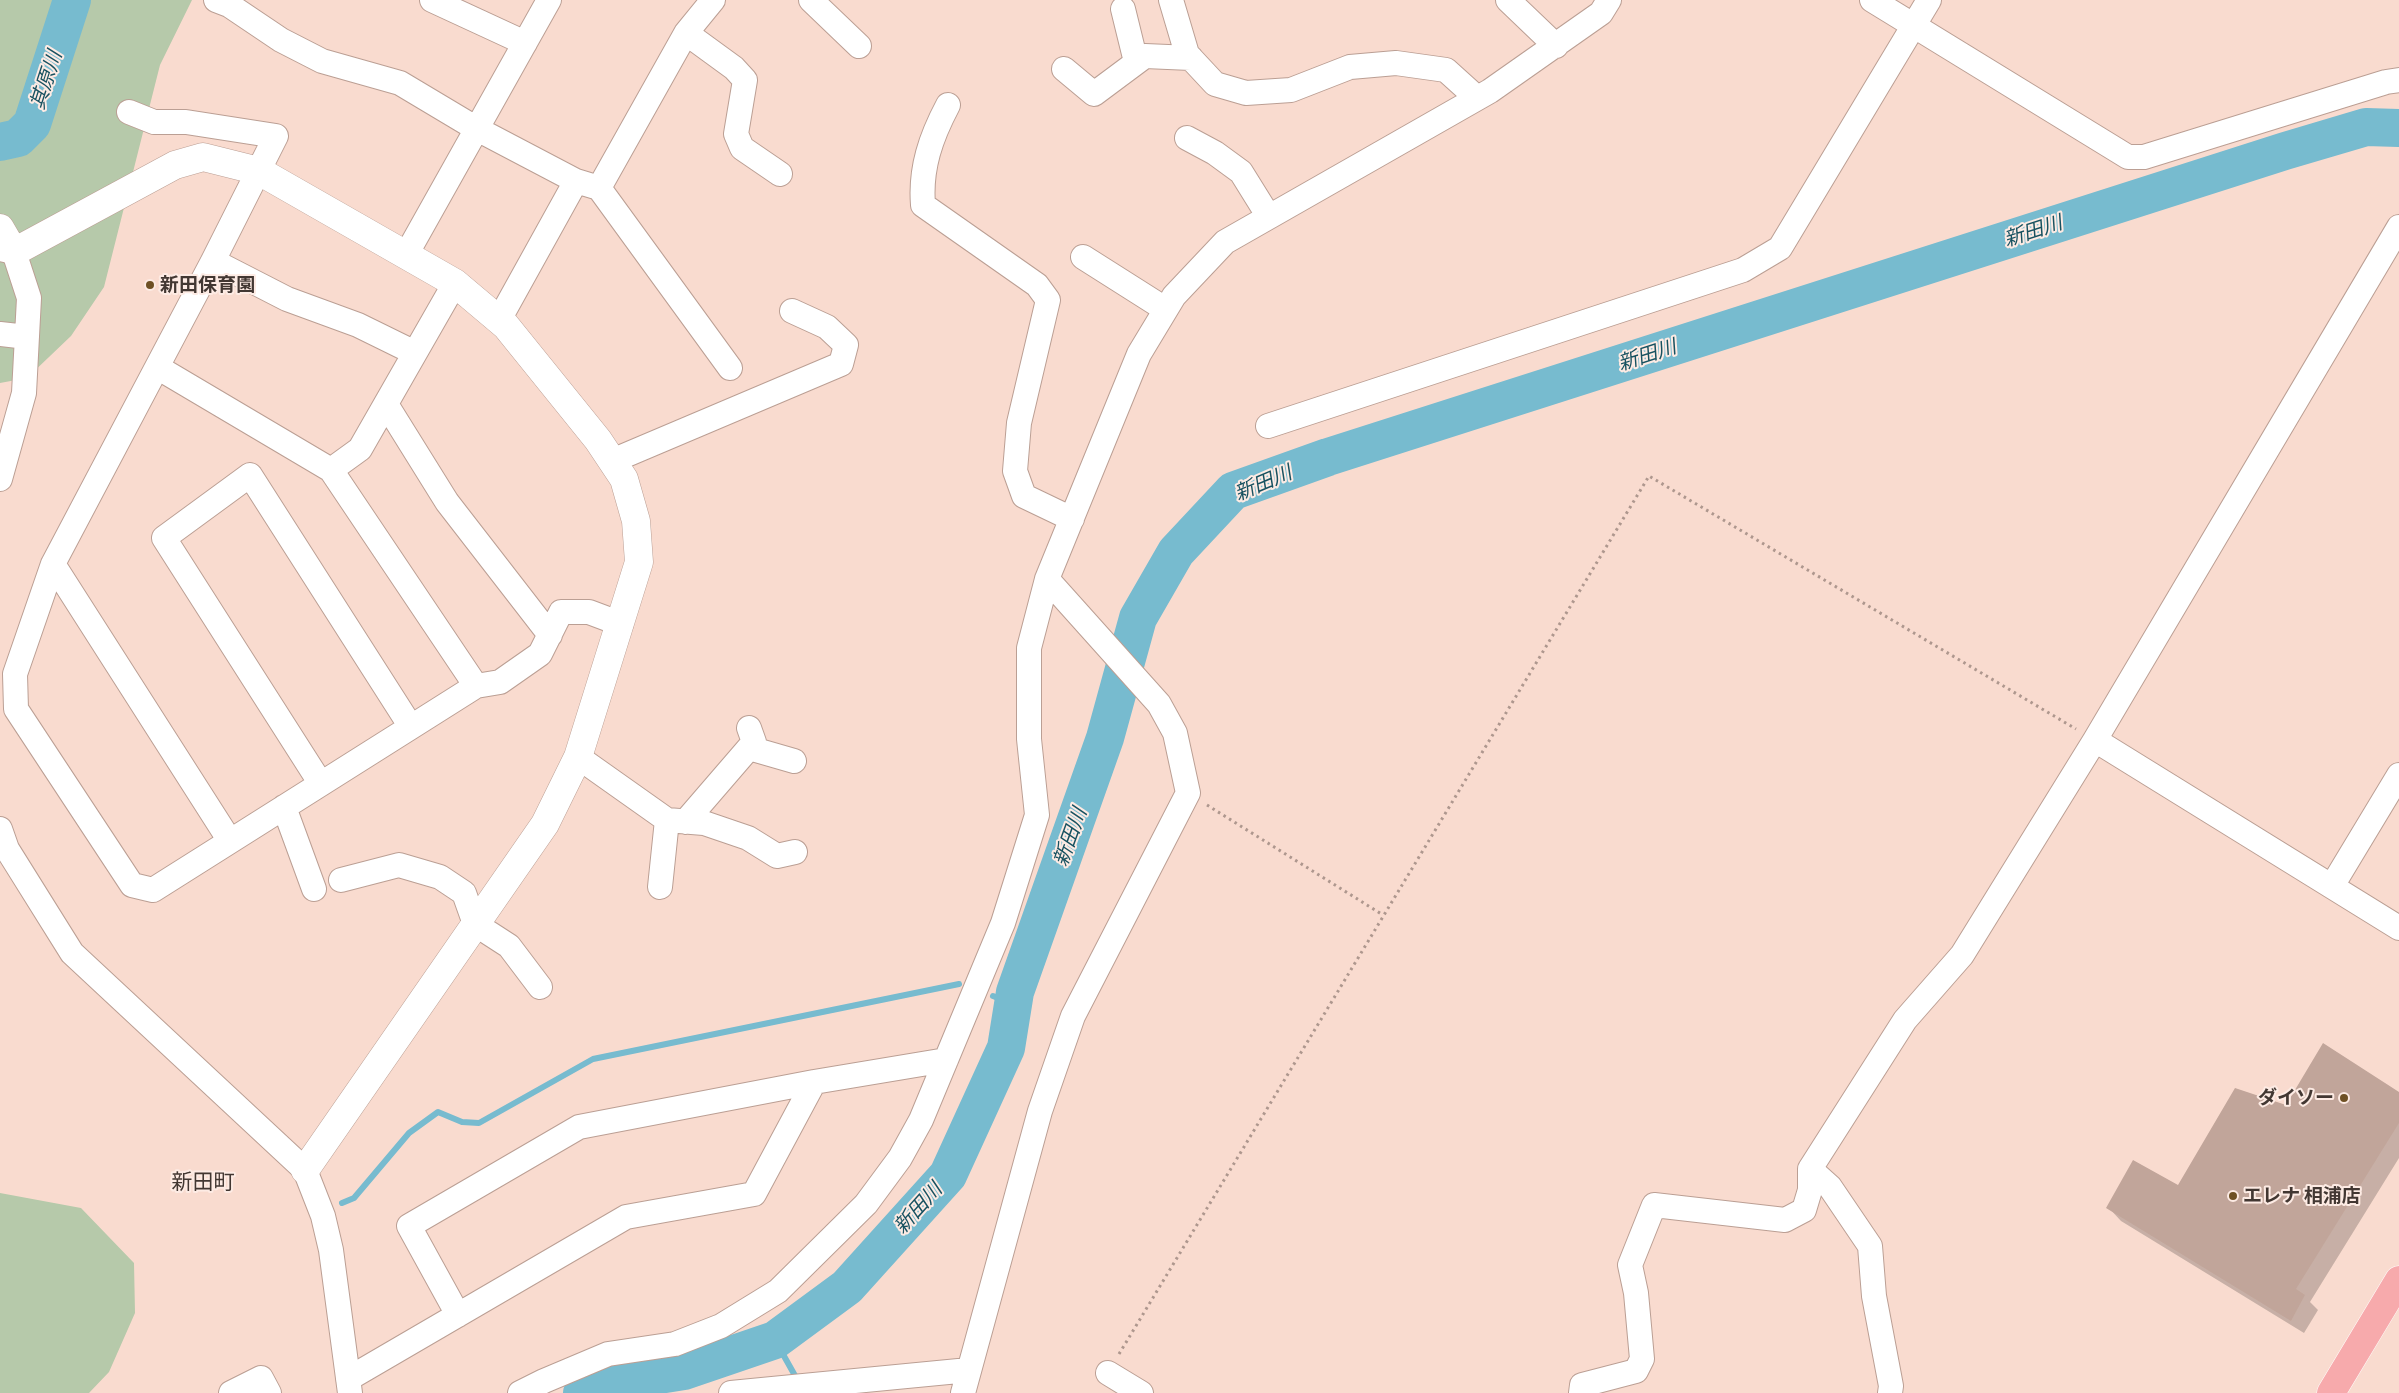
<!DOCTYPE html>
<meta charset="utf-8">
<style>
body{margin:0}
canvas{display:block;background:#f9dbcf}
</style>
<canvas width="2399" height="1393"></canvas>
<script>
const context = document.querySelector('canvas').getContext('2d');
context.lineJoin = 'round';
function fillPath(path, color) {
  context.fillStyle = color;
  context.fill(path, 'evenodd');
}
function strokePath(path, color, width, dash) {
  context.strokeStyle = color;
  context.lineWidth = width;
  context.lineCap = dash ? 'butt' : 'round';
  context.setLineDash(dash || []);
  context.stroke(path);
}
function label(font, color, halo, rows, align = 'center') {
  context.font = font + ' Commissioner,"Noto Sans JP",sans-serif';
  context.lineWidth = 4;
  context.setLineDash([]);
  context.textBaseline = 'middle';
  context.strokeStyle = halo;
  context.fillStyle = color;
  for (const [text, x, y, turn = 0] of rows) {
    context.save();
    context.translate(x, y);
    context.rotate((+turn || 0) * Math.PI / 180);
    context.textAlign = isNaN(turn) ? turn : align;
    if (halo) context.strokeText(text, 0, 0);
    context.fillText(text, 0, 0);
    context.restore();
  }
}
fillPath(new Path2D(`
 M0 0H192L160 65 104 287 71 336 27 378 0 383Z
 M0 1193 81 1208 134 1263 135 1313 109 1372 89 1393H0Z`), '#b6c9aa');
fillPath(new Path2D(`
 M2399 1093V1158L2310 1302 2318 1310 2304 1333 2121 1221 2108 1207 2178 1187 2286 1106Z`), '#0003');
strokePath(new Path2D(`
 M993 996 1013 1004
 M342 1203 354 1198 409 1133 438 1112 462 1122 479 1123 593 1059 959 984
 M775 1340 798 1381`), '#77bbcf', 6);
strokePath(new Path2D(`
 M0 142 18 138 32 124 72 0
 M582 1393 596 1385 684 1371 775 1340 847 1287 948 1175 1006 1048 1015 992 1105 738 1138 618 1176 552 1233 491 1328 457 2285 151 2366 127 2399 128`), '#77bbcf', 38);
fillPath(new Path2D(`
 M2323 1043 2399 1092V1123L2296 1289 2305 1295 2291 1321 2106 1208 2133 1160 2178 1185 2235 1088 2286 1105Z`), '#c1a59a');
const street = new Path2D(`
 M216 0 229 5 281 40 322 61 400 83 477 129 576 181 599 188 686 33 713 0
 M432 0 525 43
 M811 0 859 46
 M1171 0 1187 54 1215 84 1246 93 1291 90 1350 67 1396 63 1446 70 1477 98
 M1508 0 1556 46
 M1872 0 2128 157H2144L2386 82 2399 80
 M1123 9 1136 62
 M686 33 734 68 745 80 736 134 742 148 780 174
 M1064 69 1094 94 1145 56 1191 58
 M948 105C931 137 920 168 923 205L1037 285 1048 300 1019 423 1015 471 1024 496 1072 519
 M129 112 154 122H186L276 136 213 261 53 564 15 674 16 709 132 885 153 890 476 686 500 682 540 654 561 612H589L621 624
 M1187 138 1215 153 1241 172 1269 217
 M599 188 730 368
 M0 249 14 252 29 298 24 393 0 479
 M406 255 549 0
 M1083 257 1165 309
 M213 261 287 299 358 325 415 353
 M499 320 576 181
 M0 334 27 337
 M157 367 331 470 476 686
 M386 404 447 502 550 635
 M1268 426 1743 270 1780 248 1929 0
 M612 461 841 364 846 345 827 327 792 311
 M331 470 360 449 455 283
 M53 564 230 841
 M2095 740 2399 928
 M749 748 794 761
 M578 757 667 820 660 887
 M321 784 164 538 250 475 411 727
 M284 807 314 889
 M667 820 704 823 748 838 777 856 795 852
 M685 822 754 742 749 728
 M0 829 7 849 72 953 305 1170 323 1216 331 1250 350 1393
 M341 880 399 865 440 877 464 893 475 924 509 946 540 987
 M2332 886 2399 775
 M1810 1169 1830 1187 1870 1246 1874 1296 1891 1386 1890 1393
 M458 1315 409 1226 579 1127 814 1082
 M1108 1373 1141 1393
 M348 1379 626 1217 754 1194 814 1082 946 1060
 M231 1393 261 1378 269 1393
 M520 1393 544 1381 608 1354 675 1344 721 1326 778 1291 866 1204 900 1158 921 1120 1003 923 1037 815 1029 739V648L1047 579 1139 354 1174 296 1225 242 1490 91 1601 13 1609 0
 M731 1393 969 1370
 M963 1393 1040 1111 1073 1016 1188 793 1175 733 1159 704 1047 579
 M1581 1393 1582 1385 1636 1371 1642 1359 1636 1293 1630 1265 1654 1205 1785 1220 1804 1210 1810 1190V1169L1905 1020 1962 955 2095 740 2399 227`);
const secondary = new Path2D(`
 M0 228 14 252 175 165 203 157 259 171 455 283 506 326 598 440 624 479 636 521 639 562 578 757 545 824 305 1170`);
const primary = new Path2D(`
 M2331 1393 2399 1280`);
strokePath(street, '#bb9f94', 26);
strokePath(secondary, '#bb9f94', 29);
strokePath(primary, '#fff', 29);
strokePath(new Path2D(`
 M1207 805 1383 915
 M1119 1354 1649 476 2076 729`), '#ae978e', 3, [2.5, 4]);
strokePath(street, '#fff', 24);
strokePath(secondary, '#fff', 28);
strokePath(primary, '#f7aaac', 28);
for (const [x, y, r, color] of [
 [150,285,5,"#6e5024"],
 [2344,1098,5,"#6e5024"],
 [2233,1196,5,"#6e5024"]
]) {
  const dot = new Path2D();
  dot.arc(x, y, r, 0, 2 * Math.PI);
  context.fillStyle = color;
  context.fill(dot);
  strokePath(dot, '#fdebe4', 2);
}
label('bold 19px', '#423732', '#fdebe4', [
 ["新田保育園",160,285],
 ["ダイソー",2334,1098,"right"],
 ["エレナ 相浦店",2243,1196]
], 'left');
label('italic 20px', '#175160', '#fdebe4', [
 ["其原川",46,80,-72],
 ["新田川",2033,231,-18],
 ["新田川",1647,355,-18],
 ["新田川",1263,483,-23],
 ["新田川",1070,837,-70],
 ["新田川",918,1208,-48]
]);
label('21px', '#423732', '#fdebe4', [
 ["新田町",203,1182]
]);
</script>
